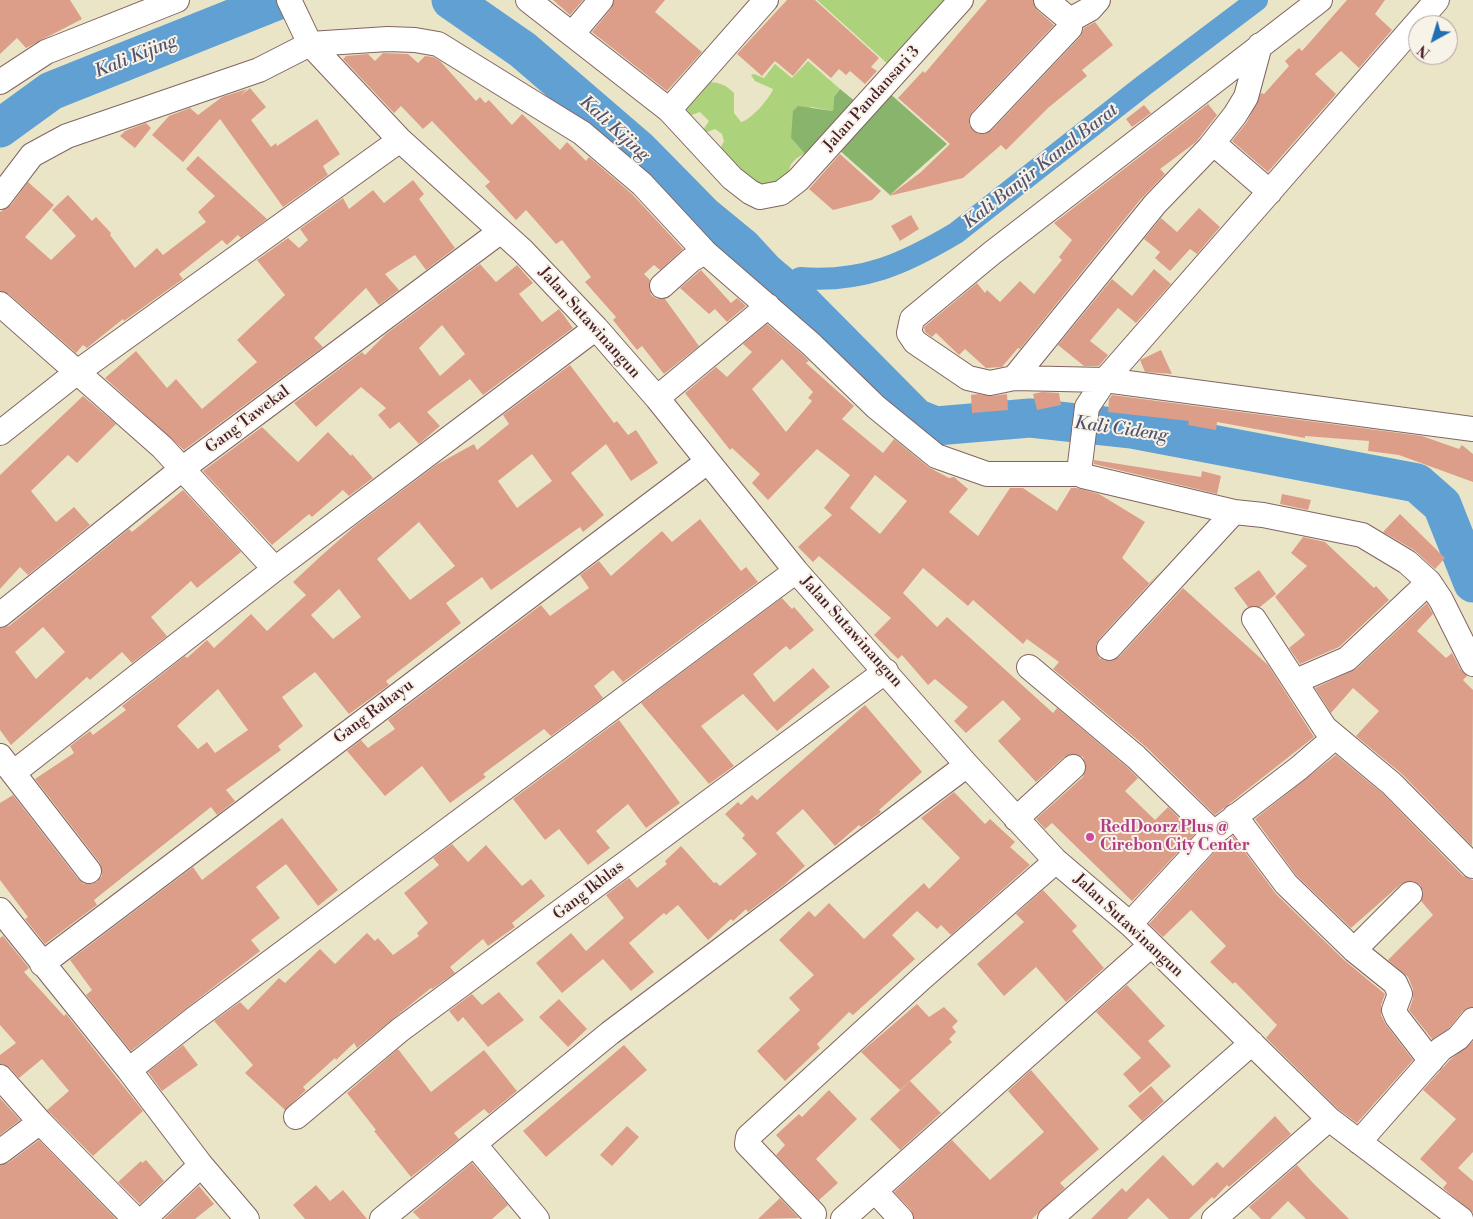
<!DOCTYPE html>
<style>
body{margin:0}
#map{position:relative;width:1473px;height:1219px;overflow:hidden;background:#ebe5c8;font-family:"Libre Bodoni",serif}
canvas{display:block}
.north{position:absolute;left:1408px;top:15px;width:50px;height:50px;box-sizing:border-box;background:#f7f3e8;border:1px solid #b29e9c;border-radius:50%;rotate:219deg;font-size:14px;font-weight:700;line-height:20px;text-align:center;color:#4a1f2b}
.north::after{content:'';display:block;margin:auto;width:18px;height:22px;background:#1f6fb2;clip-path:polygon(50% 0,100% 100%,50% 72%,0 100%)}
</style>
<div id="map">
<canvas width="1473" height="1219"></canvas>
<div class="north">N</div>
</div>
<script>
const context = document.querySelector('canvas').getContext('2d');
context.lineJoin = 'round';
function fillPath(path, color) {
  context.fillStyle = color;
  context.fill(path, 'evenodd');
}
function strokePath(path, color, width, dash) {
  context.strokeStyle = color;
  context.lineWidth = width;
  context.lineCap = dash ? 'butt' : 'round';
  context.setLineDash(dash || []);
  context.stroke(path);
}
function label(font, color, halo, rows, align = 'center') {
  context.font = font + ' "Libre Bodoni",serif';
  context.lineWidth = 4;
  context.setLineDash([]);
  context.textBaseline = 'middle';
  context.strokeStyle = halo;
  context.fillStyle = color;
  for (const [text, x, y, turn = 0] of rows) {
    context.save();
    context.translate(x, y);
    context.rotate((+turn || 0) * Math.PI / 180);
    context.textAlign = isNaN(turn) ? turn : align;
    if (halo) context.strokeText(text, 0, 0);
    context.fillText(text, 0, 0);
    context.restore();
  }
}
fillPath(new Path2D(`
 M817 0H948L889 65Z
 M808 61 840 89 834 97 833 111 811 107 794 120 791 138 805 154C796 157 788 164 789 174L769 192 722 158 721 147 724 141 722 134 715 129 707 132 703 130 709 121 700 112 686 117 680 107 706 82C718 82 725 84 734 93V113L741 122C751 120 770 98 773 89L755 81 751 75 754 74 764 78 775 64 792 78Z`), '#acd27c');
fillPath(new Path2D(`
 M840 89 856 102 805 154 791 138 793 111 798 106 833 111 834 97Z
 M888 92 947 144 890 195 838 149Z`), '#89b46c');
strokePath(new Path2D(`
 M800 278C862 283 904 264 956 233L1143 86 1257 0`), '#60a0d3', 22);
strokePath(new Path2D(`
 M451 0 523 50 638 149 703 215 742 247 765 272 804 305 916 418 936 426 1030 418 1132 429 1417 483 1442 505 1473 583
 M0 128 51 91 279 0`), '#60a0d3', 39);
fillPath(new Path2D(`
 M0 0H70L82 19 26 48 17 38 0 54Z
 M553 0H583L570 15Z
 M614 0H665L655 12 702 52 667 91 592 32 611 9Z
 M787 0H815L879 58 871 67 877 71 865 84 850 71 846 75 839 69 831 78 808 58 793 76 775 61 762 76 737 54Z
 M987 0H1033L1037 10 1054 25 972 112 969 118V125L978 134H985L992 130 1080 37 1084 28 1095 22 1113 45 1082 70 1087 76 1048 108 1006 150 1001 145 963 178 889 196 921 172 950 144 898 98 923 71 925 73Z
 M1347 0H1385L1375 14 1392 30 1359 68 1341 51 1315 74 1336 94 1268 172 1232 141 1247 122 1261 93 1264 94 1289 66 1285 61 1299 48 1302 51Z
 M383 53 408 54 418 63 425 56 433 57 440 61 476 101 480 97 485 103 489 100 512 125 522 114 560 150 567 142 586 161 589 157 632 194 683 249 660 270 654 265 644 274 650 280 649 288 651 295 657 299H665L699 346 664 374 642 346 637 350 613 320 616 317 585 282 591 277 562 240 556 244 526 210 516 220 485 186 490 182 432 121 423 129 401 106 394 113 343 59 346 56 368 54 375 61Z
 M250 88 266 107 251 120 271 147 276 143 277 146 317 119 340 154 323 166 328 175 283 207 220 119 183 162 152 135 169 116 190 108 198 115 222 97 247 89 240 96Z
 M1208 104 1217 115 1196 142 1160 169 1165 174 1140 200 1020 349 1018 348 1002 367 986 368 965 349 959 355 936 333 932 337 925 332 924 327 977 283 985 293 987 290 1000 302 1020 281 1034 294 1062 260 1059 257 1072 240 1054 223Z
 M1144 105 1151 113 1132 127 1126 119Z
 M146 123 151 128 135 148 120 136 125 131Z
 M840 154 881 191 872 200 833 210 809 189Z
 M198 156 267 219 241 238 238 235 227 245 222 240 179 274 183 279 124 321 123 319 87 348 83 345 76 353 9 294 0 291V212L11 205 28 182 54 205 25 237 51 260 76 236 52 210 68 195 92 221 96 217 111 233 110 235 135 268 157 248 163 255 206 222 198 212 215 196 186 169Z
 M413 180 424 194 419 199 455 248 426 270 415 255 385 274 399 290 379 305 366 288 314 338 323 347 184 450 105 378 136 351 167 388 176 379 202 409 257 362 237 340 285 295 257 260 288 238 299 248 308 240 300 229 343 198 349 209 373 190 384 203Z
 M1199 208 1220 227 1197 254 1190 249 1170 271 1155 258 1160 252 1144 239 1161 218 1177 232Z
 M911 215 919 229 900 241 891 226Z
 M480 264 496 282 517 265 533 283 519 294 542 322 559 309 573 328 483 395 470 379 427 412 440 426 419 444 399 422 390 429 378 415 386 408 361 387 316 427 294 403 362 352 365 355 386 334ZM442 325 465 354 440 376 419 348Z
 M1154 269 1171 284 1136 323 1118 308 1090 341 1108 355 1099 366H1084L1058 345 1112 279 1132 296Z
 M701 270 731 303 737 298 746 306 727 322 715 309 709 314 680 288Z
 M767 324 802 354 809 361 806 363 854 406 842 419 883 453 894 439 928 467 949 478 954 477 968 489 949 512 978 536 1010 488H1023L1057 511 1071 488H1077L1099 494 1145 522 1122 558 1149 583 1162 570 1099 639 1096 645 1099 658 1106 661 1119 657 1183 588 1268 665 1314 737 1215 815 1146 747 1053 669 1059 662 1027 639 1023 644 973 600 968 606 923 568 903 593 937 627 947 617 1053 713 1057 708 1127 767 1138 778 1125 791 1155 820 1168 807 1195 834 1132 901 1052 823 1045 829 1036 819 1083 777 1086 765 1083 757 1071 754 1064 757 1036 782 998 741 1021 719 1003 700 966 733 954 721 968 707 935 679 928 685 902 655 898 659 874 635 891 618 819 556 813 562 798 547 832 515 824 508 850 475 817 449 768 500 752 483 760 474 732 448 730 450 685 393 716 367 727 377 752 352 743 344ZM782 359 813 392 808 398 812 401 786 432 752 389ZM875 475 907 501 880 534 850 508Z
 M1161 350 1172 374 1145 372 1140 360Z
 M570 365 614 423 617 421 628 435 636 430 658 463 631 481 606 444 571 473 604 515 583 532 580 527 491 590 482 577 446 603 461 623 386 681 389 685 349 714 315 672 282 697 303 726 278 746 281 750 226 790 235 801 217 815 211 807 94 900 97 905 45 944 25 919 28 917 0 880V803L13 795 78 879 84 884 97 882 102 876 100 863 35 779 74 753 70 746 90 731 93 735 126 710 122 706 185 656 187 658 207 640 214 648 251 614 267 631 306 595 293 582 321 556 355 526 436 465 474 444 477 450 509 424 503 415ZM532 454 552 481 517 508 498 481ZM419 522 455 566 410 600 377 559ZM339 589 361 617 333 639 311 615ZM218 689 248 730 215 753 207 742 198 749 177 726Z
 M1042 392 1059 393 1061 405 1037 410 1033 394Z
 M978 394 992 396 1007 394 1008 410 972 413 971 395Z
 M1112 395 1422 436 1459 449 1462 445 1473 454V482L1399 455 1368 451 1369 441 1305 436V438L1217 422 1216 430 1188 425 1189 421 1108 412 1109 399Z
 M83 396 116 424 77 463 68 455 31 491 56 522 74 507 90 525 28 575 20 567 0 589V475Z
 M262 427 298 462 328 432 351 456 352 454 373 478 349 496 343 490 312 517 309 514 272 545 203 471Z
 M1094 460 1201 477 1202 471 1221 476 1217 494 1094 464Z
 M183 490 241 552 197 588 191 581 151 617 167 636 132 663 122 652 90 680 87 677 11 745 0 730V628L9 626 129 529 132 532ZM43 627 65 652 36 679 15 652Z
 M1282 494 1311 500 1308 510 1280 504Z
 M1400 514 1445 558 1435 569 1414 550 1383 532Z
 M700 519 741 571 746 567 758 582 623 682 613 670 594 686 603 698 551 736 544 729 483 774 486 777 450 803 422 766 385 796 347 751 361 740 368 748 395 729 388 720 541 605 550 616 589 588 580 575 599 561 611 576 662 531 672 542Z
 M1303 537 1325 542 1374 588 1376 586 1389 600 1339 647 1300 664 1289 648 1305 635 1275 597 1307 566 1291 553Z
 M1259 570 1276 594 1260 607H1248L1234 588Z
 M782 598 792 609 794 607 814 630 790 650 786 646 753 674 774 702 813 668 830 687 777 731 743 694 701 726 734 766 709 784 641 703Z
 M1427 603 1433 614 1417 631 1446 658 1452 653 1461 670 1467 676 1463 680 1473 690 1472 846 1402 774 1356 736 1379 711 1353 688 1331 713 1315 688 1356 669Z
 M865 705 922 772 879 810 881 812 861 827 859 825 835 846 803 809 776 833 805 866 784 885 748 912 746 909 733 921 731 919 708 940 678 905 666 915 664 913 629 943 654 972 631 991 603 959 562 993 536 963 571 933 586 951 624 918 606 895 629 878 637 888 667 864 665 861 681 846 714 883 716 882 720 886 757 854 742 838 745 835 725 814 738 802 741 805 752 795 757 800Z
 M619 720 680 803 646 828 628 804 596 831 610 848 588 865 559 829 545 840 513 799Z
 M1336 755 1383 794 1463 876 1473 880V1007L1463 1011 1449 1028 1432 1039 1409 1010 1413 999V989L1408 977 1388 960 1433 915 1421 901 1423 891 1420 885 1413 881 1401 884 1351 928 1296 875 1255 819Z
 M954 792 985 824 990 819 1015 842 1010 847 1030 865 951 935 941 925 937 929 917 911 892 935 915 959 853 1015 849 1012 817 1044 820 1048 785 1081 757 1051 800 1010 789 998 814 975 779 940 809 911 815 917 829 903 864 939 924 883 929 889 960 858 921 818Z
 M282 818 338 890 318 906 286 864 256 887 280 918 251 940 260 951 131 1051 86 995 92 990 70 960 193 867 202 880Z
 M1233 836 1276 894 1344 960 1385 994 1381 1005V1015L1386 1025 1413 1060 1357 1123 1338 1109 1266 1038 1277 1025 1235 982 1233 984 1210 962 1226 946 1191 910 1163 937 1149 924 1223 843Z
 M452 844 468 862 486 845 522 886 531 879 545 896 512 923 515 927 488 946 483 939 450 967 455 973 432 989 431 988 357 1048 354 1043 336 1060 335 1058 303 1087 306 1090 285 1110 245 1073 253 1065 214 1021 240 1002 248 1010 279 978 285 983 320 949 335 964 367 933 375 941 378 938 393 955 419 936 417 933 428 923 404 893 439 865 433 858Z
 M1043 890 1077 926 1072 931 1104 968 1066 1002 1036 967 1004 996 977 964 1024 922 1016 914Z
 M3 936 29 968 24 972 64 1016 66 1014 143 1111 93 1156 47 1110 69 1091 42 1059 19 1078 10 1068 0 1064V1055L16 1043 0 1025V938Z
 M1127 985 1165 1026 1148 1041 1171 1066 1140 1093 1123 1074 1141 1058 1096 1012Z
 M499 992 524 1020 488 1047 463 1017 458 1022 449 1011 472 994 482 1005Z
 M559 999 587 1029 568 1047 539 1017Z
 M917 1004 929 1017 944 1007 958 1021 952 1027 956 1032 949 1039 952 1042 900 1090 861 1052Z
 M1473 1041V1152L1458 1168 1473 1181V1213L1443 1188 1447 1183 1420 1159 1456 1119 1423 1090 1450 1060Z
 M183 1045 198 1065 162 1091 148 1072Z
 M624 1045 647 1070 546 1157 523 1131Z
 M398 1049 431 1092 484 1050 517 1091 489 1114 484 1109 454 1133 459 1139 411 1177 374 1131 376 1130 347 1093Z
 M1031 1070 1099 1149 1060 1183 1065 1188 1032 1219H914L911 1210 894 1192 952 1140 990 1180 1044 1132 1008 1091Z
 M910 1081 941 1113 900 1150 870 1119Z
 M1151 1086 1164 1101 1142 1121 1128 1106Z
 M829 1090 857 1119 816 1159 838 1183 819 1200 776 1155 785 1145 776 1135 799 1114 802 1117Z
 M0 1098 20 1120 0 1135Z
 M1275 1116 1291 1134 1229 1187 1227 1185 1214 1199 1212 1197 1189 1219H1169L1148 1198 1127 1219H1091L1122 1188 1126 1192 1163 1155 1193 1186 1217 1162 1223 1168Z
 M627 1126 639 1137 612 1166 600 1155Z
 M39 1140 116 1219H0V1165L8 1163Z
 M146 1160 164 1181 140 1204 118 1182 141 1161 142 1163Z
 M472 1163 508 1205 492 1219H420L413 1212Z
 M1297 1165 1313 1183 1349 1219H1306L1288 1201 1270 1219H1261L1249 1207Z
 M316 1185 330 1201 343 1190 367 1219H305L293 1205Z
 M199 1186 214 1204 195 1219H164Z
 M780 1198 799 1218 758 1219Z`), '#dd9e89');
const minor = new Path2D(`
 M289 0 310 44 400 140 523 251 596 328 657 398 796 571 967 765 1056 861 1130 924 1329 1119 1461 1219
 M528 0 669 110 732 178 750 192 760 197 781 193 798 180 961 0
 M1320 0 992 253 912 319 909 333 915 342 968 378 990 383 1014 378 1105 380 1473 429
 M1437 0 1105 380 1087 407 1079 472 1083 476 1234 512 1263 515 1362 535 1407 562 1429 582 1441 600 1473 664
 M1070 20 1090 9 1098 0
 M573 33 601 0
 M0 82 46 52 177 0
 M669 110 766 0
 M982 121 1070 28V20L1046 0
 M1213 143 1270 192
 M0 197 32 155 67 136 259 70 310 44 388 39 415 40 438 44 582 133 642 184 705 252 811 344 876 407 936 456 987 474H1080
 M662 286 691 260 705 252
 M0 304 162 447 275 569
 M1014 378 1155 204 1209 148 1235 115 1246 97 1260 45
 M657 398 768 306
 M0 433 76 373 400 140
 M0 615 182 469 501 231
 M1254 619 1325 728 1392 784 1473 866
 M1109 648 1234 512
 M1029 667 1136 757 1214 833
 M1296 681 1347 659 1429 582
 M0 756 89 871
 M13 773 275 569 596 328
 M1235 816 1286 884 1354 950 1395 983 1400 994 1394 1010 1397 1017 1431 1061
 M1016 819 1073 767
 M0 910 129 1070 201 1165 247 1219
 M1130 924 1214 833 1299 768 1335 737
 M1354 950 1410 894
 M42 964 707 462
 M129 1070 194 1019 796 571
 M0 1077 40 1122 0 1152
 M296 1117 400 1030 886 671
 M40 1122 135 1219
 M1359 1142 1441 1049 1458 1038 1473 1020
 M475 1145 537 1219
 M875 1191 901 1219
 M814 1214 747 1144 748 1137 922 978 1056 861
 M144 1219 201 1165
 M382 1219 610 1033 967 765
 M843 1219 1150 946
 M1050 1219 1252 1043
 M1214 1219 1329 1119`);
strokePath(minor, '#826462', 26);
strokePath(minor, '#fff', 24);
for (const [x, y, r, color] of [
 [1090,837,5,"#d1479c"]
]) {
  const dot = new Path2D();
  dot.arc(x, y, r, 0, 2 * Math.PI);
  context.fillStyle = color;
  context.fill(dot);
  strokePath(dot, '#f7f3e8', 2);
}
label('16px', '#4a1f2b', '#f7f3e8', [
 ["Jalan Pandansari 3",872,99,-48],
 ["Jalan Sutawinangun",589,323,48],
 ["Gang Tawekal",248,420,-37],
 ["Jalan Sutawinangun",851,632,48],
 ["Gang Rahayu",374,712,-37],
 ["Gang Ikhlas",589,891,-38],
 ["Jalan Sutawinangun",1128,926,43]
]);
label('bold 16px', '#b23c85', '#f7f3e8', [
 ["RedDoorz Plus @",1100,828],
 ["Cirebon City Center",1100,846]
], 'left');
label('italic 18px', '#53536e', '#f7f3e8', [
 ["Kali Kijing",136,57,-22],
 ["Kali Kijing",614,129,42],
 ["Kali Banjir Kanal Barat",1041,167,-38],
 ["Kali Cideng",1121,430,8]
]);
</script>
